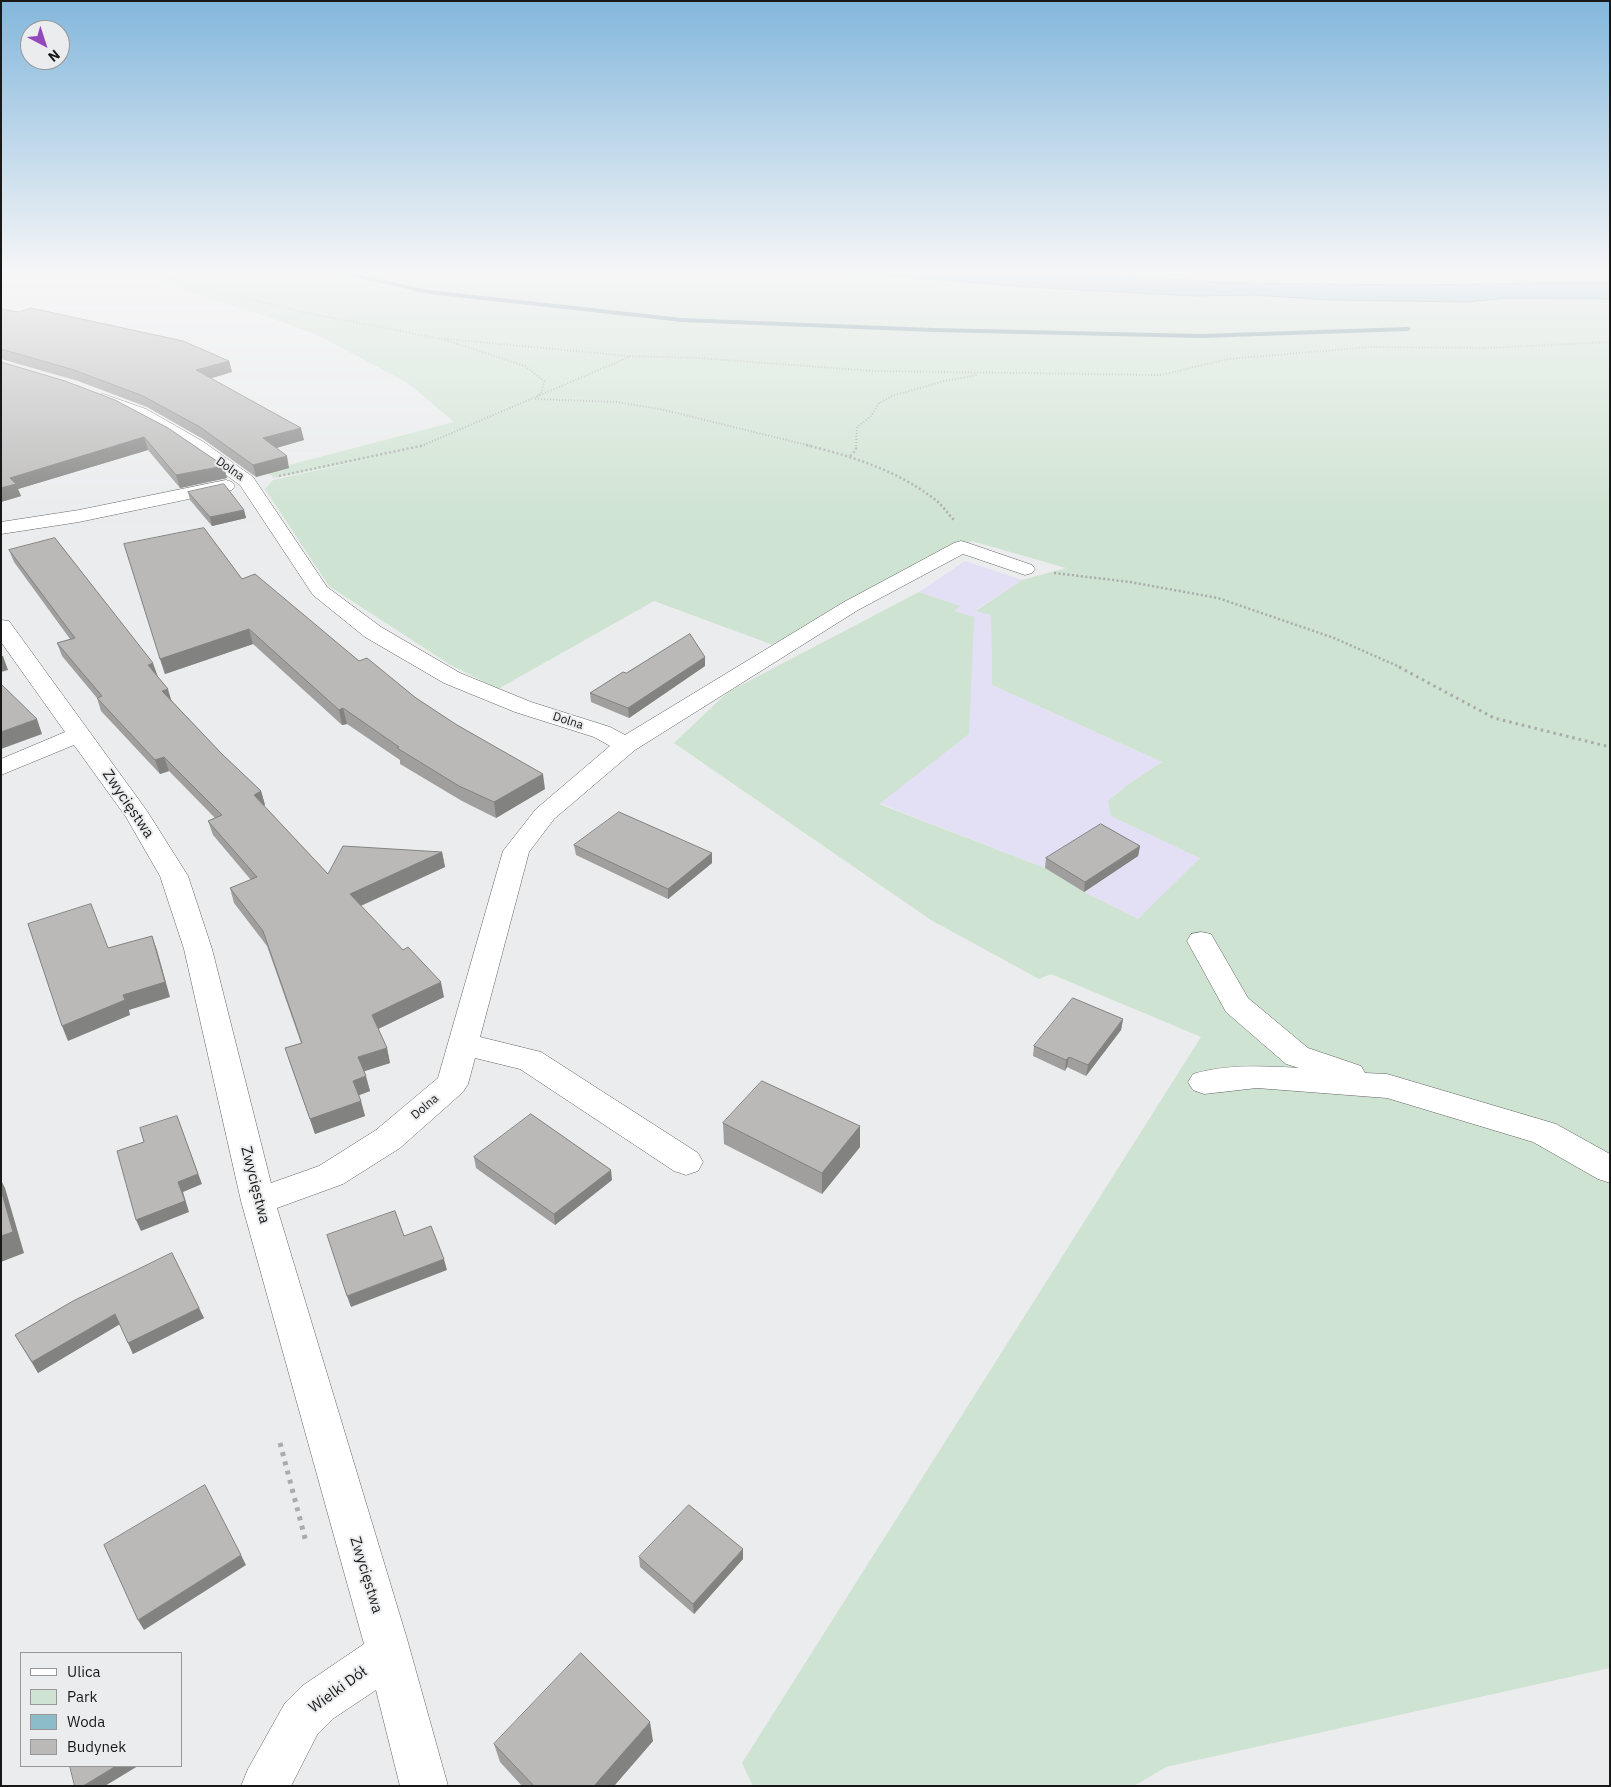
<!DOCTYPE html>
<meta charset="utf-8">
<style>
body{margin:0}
#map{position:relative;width:1611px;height:1787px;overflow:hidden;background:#ebeced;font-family:"IBM Plex Sans",sans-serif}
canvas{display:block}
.frame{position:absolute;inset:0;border:2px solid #181819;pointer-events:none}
.legend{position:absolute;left:20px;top:1652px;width:162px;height:115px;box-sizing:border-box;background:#ebeced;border:1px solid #979798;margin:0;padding:6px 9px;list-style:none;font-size:15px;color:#181819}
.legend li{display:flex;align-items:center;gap:10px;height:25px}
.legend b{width:25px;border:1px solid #979798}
.north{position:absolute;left:20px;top:20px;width:50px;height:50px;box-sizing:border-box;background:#ebeced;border:1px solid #979798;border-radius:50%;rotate:140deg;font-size:14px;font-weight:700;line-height:20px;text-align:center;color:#181819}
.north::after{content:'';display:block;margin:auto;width:18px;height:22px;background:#9349bb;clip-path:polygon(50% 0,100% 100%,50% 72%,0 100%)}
</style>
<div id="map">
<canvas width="1611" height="1787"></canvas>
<div class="frame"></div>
<ul class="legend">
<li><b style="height:6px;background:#fff"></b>Ulica</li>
<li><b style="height:14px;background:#cee3d1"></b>Park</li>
<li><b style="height:14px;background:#8cbbca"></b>Woda</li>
<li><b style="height:14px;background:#bab9b8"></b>Budynek</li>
</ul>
<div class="north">N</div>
</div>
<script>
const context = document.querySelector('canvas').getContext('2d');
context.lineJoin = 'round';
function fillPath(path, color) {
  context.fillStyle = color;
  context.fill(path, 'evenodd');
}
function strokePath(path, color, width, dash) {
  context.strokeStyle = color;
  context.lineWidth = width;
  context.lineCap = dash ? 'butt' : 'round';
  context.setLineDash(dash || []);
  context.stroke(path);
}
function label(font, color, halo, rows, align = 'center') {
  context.font = font + ' "IBM Plex Sans",sans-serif';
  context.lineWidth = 4;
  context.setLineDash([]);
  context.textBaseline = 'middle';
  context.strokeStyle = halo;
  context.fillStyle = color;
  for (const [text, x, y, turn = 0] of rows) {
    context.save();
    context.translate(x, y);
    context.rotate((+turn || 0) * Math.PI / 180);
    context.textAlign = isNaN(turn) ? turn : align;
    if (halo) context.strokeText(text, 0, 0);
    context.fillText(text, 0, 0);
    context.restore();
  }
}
fillPath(new Path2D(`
 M965 561 1022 580 976 610 991 615 992 685 1162 762 1126 786 1108 801 1200 858 1138 919 1084 892 1045 868 879 803 969 734 954 611 959 606 919 592Z`), '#e3dff5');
fillPath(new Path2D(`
 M136 273H854L1116 292 1194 296 1253 295 1332 300 1467 302 1509 298 1610 299V1668L1166 1767 1134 1786H753L742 1763 1201 1037 1051 974 1039 979 931 920 674 743 728 692 919 592 960 606 954 611 974 617 969 734 879 804 1045 868 1084 892 1138 919 1200 858 1111 816 1108 801 1126 786 1162 762 992 685 991 615 976 611 1022 580 1066 568 972 541 776 646 654 601 498 689 449 664 329 586 265 489 273 480 383 456 274 478 266 471 454 422 408 383 317 335 274 319 170 286Z
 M1060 273H1610V282L1412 285 1239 283Z`), '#cee3d1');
const water = new Path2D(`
 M854 273H1060L1239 283 1412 285 1610 282V299L1509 298 1467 302 1332 300 1253 295 1194 296 1043 288Z`);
fillPath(water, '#8cbbca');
strokePath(water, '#698a95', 1);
fillPath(new Path2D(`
 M336 273H350L429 290 682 318 934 328 1202 334 1408 327 1411 329 1408 331 1202 338 934 332 682 322 429 294Z`), '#698a95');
const minor = new Path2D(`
 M103 394 146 409 202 441 253 477 327 587 381 627 460 673 531 702 610 727 625 735 844 602 954 543 961 541 968 543 1032 565 1035 569 1032 573 1025 575 963 554 858 610 635 750 554 819 529 852 480 1037 541 1052 698 1153 703 1162 698 1171 686 1175 674 1171 520 1069 475 1058 468 1084 463 1092 400 1148 343 1184 277 1208 407 1639 448 1786H400L376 1690 334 1718 317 1735 291 1786H241L248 1769 285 1703 302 1686 364 1644 241 1201 184 949 160 876 126 817 74 745 1 775V759L65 732 1 642V620L9 621 147 811 188 876 212 949 271 1183 319 1166 376 1130 438 1078 503 851 536 809 610 746 594 737 515 712 444 683 365 637 313 595 240 485 190 449 134 417 97 402 95 399 97 396Z
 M226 480 232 482 235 486 232 490 79 522 1 534V522L79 510Z
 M1201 932 1211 934 1248 998 1308 1048 1361 1066 1365 1073 1387 1074 1556 1124 1610 1154V1183L1598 1179 1533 1142 1387 1098 1257 1088 1204 1094 1193 1090 1188 1082 1193 1074C1227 1064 1264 1066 1299 1068L1286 1064 1226 1012 1187 941 1191 934Z`);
strokePath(minor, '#626363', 1);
strokePath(new Path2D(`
 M152 273 195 286 307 313 436 338 629 356 698 358 874 371 1161 375 1228 359 1370 347 1486 348 1610 342
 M445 340 525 366 544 381 542 391 536 398
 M535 399 616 402 660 409 811 446
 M421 446 629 357
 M856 446 857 427 871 416 879 403 892 396 944 381 977 375`), '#aaabac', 2, [1, 2]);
strokePath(new Path2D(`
 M806 445C851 456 896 470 933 498 941 503 947 513 954 520
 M850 456 856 450V445
 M279 476 425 445
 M1054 573 1130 582 1218 598 1334 638 1402 668`), '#aaabac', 2.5, [2, 2.5]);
strokePath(new Path2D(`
 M1399 667 1494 718 1610 747`), '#aaabac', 3, [2.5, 4]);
strokePath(new Path2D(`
 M280 1443 306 1542`), '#aaabac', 5, [4, 5.5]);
fillPath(minor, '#fff');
fillPath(new Path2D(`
 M1 309 229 361 232 372 211 378 304 440 276 448 289 468 256 477 203 439 147 407 78 381 1 359Z
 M1 362 227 478 180 488 148 450 18 489 21 496 1 502Z
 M188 492 244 510 246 518 212 526 190 500Z
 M124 544 242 579 359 661 416 698 545 789 496 818 462 801 400 764V760L347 724 342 725 253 644 165 674Z
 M9 550 157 677 172 701 222 754 261 791 265 805 264 806 328 874 442 852 445 867 361 906 444 997 378 1029 387 1048 390 1063 364 1071 370 1091 359 1095 365 1116 315 1134 290 1063 285 1048 301 1043 267 946 234 903 230 888 251 880 213 835 208 821 215 818 169 771 160 774 101 711 97 698 62 656 57 643 70 639 14 562Z
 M705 666 629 718 591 702 590 693 626 673Z
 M574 845 712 853V863L668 899 576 855Z
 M1140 846 1138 856 1084 892 1045 868 1046 858Z
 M1123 1019 1121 1030 1086 1076 1067 1067 1065 1071 1033 1056 1034 1046Z
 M723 1123 860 1126V1147L822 1194 724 1144Z
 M474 1157 612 1180 555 1225 476 1168Z
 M199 1308 204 1318 133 1354 120 1324 38 1373 15 1335Z
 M639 1557 743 1559 694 1614 640 1567Z
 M653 1741 614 1786H522L500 1762 494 1744Z`), '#a09f9e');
fillPath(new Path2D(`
 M229 361 232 372 199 382 196 370Z
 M301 428 304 440 266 451 263 438Z
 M144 437 148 450 18 489 21 496 1 502V488L10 478Z
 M287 456 289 468 256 477 253 465Z
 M224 466 227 478 180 488 176 475Z
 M244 510 246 518 212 526 210 517Z
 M249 629 253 644 165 674 160 659Z
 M1 656H3L8 670 1 672Z
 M705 657V666L629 718 628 708Z
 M153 663 158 677 148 665Z
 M168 689 172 703 162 691Z
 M343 708 347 724 342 725 339 710Z
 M37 719 42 734 1 749V732Z
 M164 757 169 771 160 774 155 760Z
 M543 774 545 789 496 818 494 802Z
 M261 791 265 805 258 809 254 795Z
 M1140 846 1138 856 1084 892 1085 882Z
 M442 852 445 867 353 909 350 894Z
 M712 853V863L668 899V889Z
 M152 936 157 950 170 997 129 1010 130 1015 68 1041 62 1026 123 995Z
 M441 982 444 997 376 1030 372 1015Z
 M1123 1019 1121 1030 1086 1076 1088 1065Z
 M387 1048 390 1063 362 1072 358 1057Z
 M1069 1057 1067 1067 1065 1071 1066 1060Z
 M366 1076 370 1091 357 1096 353 1081Z
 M361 1101 365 1116 315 1134 310 1119Z
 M177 1116 202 1184 183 1192 189 1212 141 1231 136 1220 178 1182Z
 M860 1126V1147L822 1194V1173Z
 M611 1170 612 1180 555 1225 554 1214Z
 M1 1180 5 1188 24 1253 1 1262Z
 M444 1259 447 1270 351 1307 347 1296Z
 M199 1308 204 1318 133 1354 128 1343Z
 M115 1314 120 1324 38 1373 32 1362Z
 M743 1549V1559L694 1614 693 1604Z
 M241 1555 246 1565 144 1630 138 1620Z
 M650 1722 653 1741 614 1786H594Z
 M116 1766H138L105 1786H83Z`), '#828281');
const building = new Path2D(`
 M31 308 183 341 229 361 196 370 301 428 263 438 287 456 253 465 200 427 143 396 74 370 1 349V309L19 312Z
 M1 362 65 381 115 400 168 428 224 466 176 475 144 437 10 478 16 484 1 488Z
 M224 484 244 510 210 517 188 492Z
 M204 528 242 579 255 574 359 661 367 658 416 698 457 725 543 774 494 802 459 786 397 748 399 747 343 708 339 710 249 629 160 659 124 544Z
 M55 538 153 663 148 665 168 689 162 691 222 754 261 791 254 795 328 874 343 846 442 852 350 894 403 950 408 947 441 982 372 1015 387 1048 358 1057 366 1076 353 1081 361 1101 310 1119 285 1048 302 1043 263 931 230 888 257 877 208 821 222 815 164 757 155 760 97 698 102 696 57 643 75 638 9 550Z
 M690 634 705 657 628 708 590 693 623 672 626 673Z
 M1 684 37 719 1 732Z
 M619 812 712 853 668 889 574 845Z
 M1101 824 1140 846 1085 882 1046 858Z
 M91 904 108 948 152 936 165 982 123 995 125 1000 62 1026 28 924Z
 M1073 998 1123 1019 1088 1065 1069 1057 1066 1060 1034 1046Z
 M762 1081 860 1126 822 1173 723 1123Z
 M531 1114 611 1170 554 1214 474 1157Z
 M177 1116 198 1174 178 1182 185 1201 136 1220 117 1151 144 1142 140 1128Z
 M1 1190 13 1232 1 1236Z
 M395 1211 404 1236 431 1226 444 1259 347 1296 327 1235Z
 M172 1253 199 1308 128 1343 115 1314 32 1362 15 1335 73 1301Z
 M205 1485 241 1555 138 1620 104 1545Z
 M689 1505 743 1549 693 1604 639 1557Z
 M581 1653 650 1722 594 1786H534L494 1744Z
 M70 1766H116L83 1786H75Z`);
fillPath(building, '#bab9b8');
strokePath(building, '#828281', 1);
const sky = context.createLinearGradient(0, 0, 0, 524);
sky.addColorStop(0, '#83b7dc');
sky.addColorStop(0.52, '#f6f6f7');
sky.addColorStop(1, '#f6f6f700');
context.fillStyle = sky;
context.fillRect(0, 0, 1611, 524);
label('12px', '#181819', '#ebeced', [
 ["Dolna",230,469,35],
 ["Dolna",568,721,18],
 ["Dolna",425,1107,-40]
]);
label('15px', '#181819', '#ebeced', [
 ["Zwycięstwa",128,804,56],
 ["Zwycięstwa",255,1185,76],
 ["Zwycięstwa",366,1575,73],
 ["Wielki Dół",338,1690,-36]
]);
</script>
